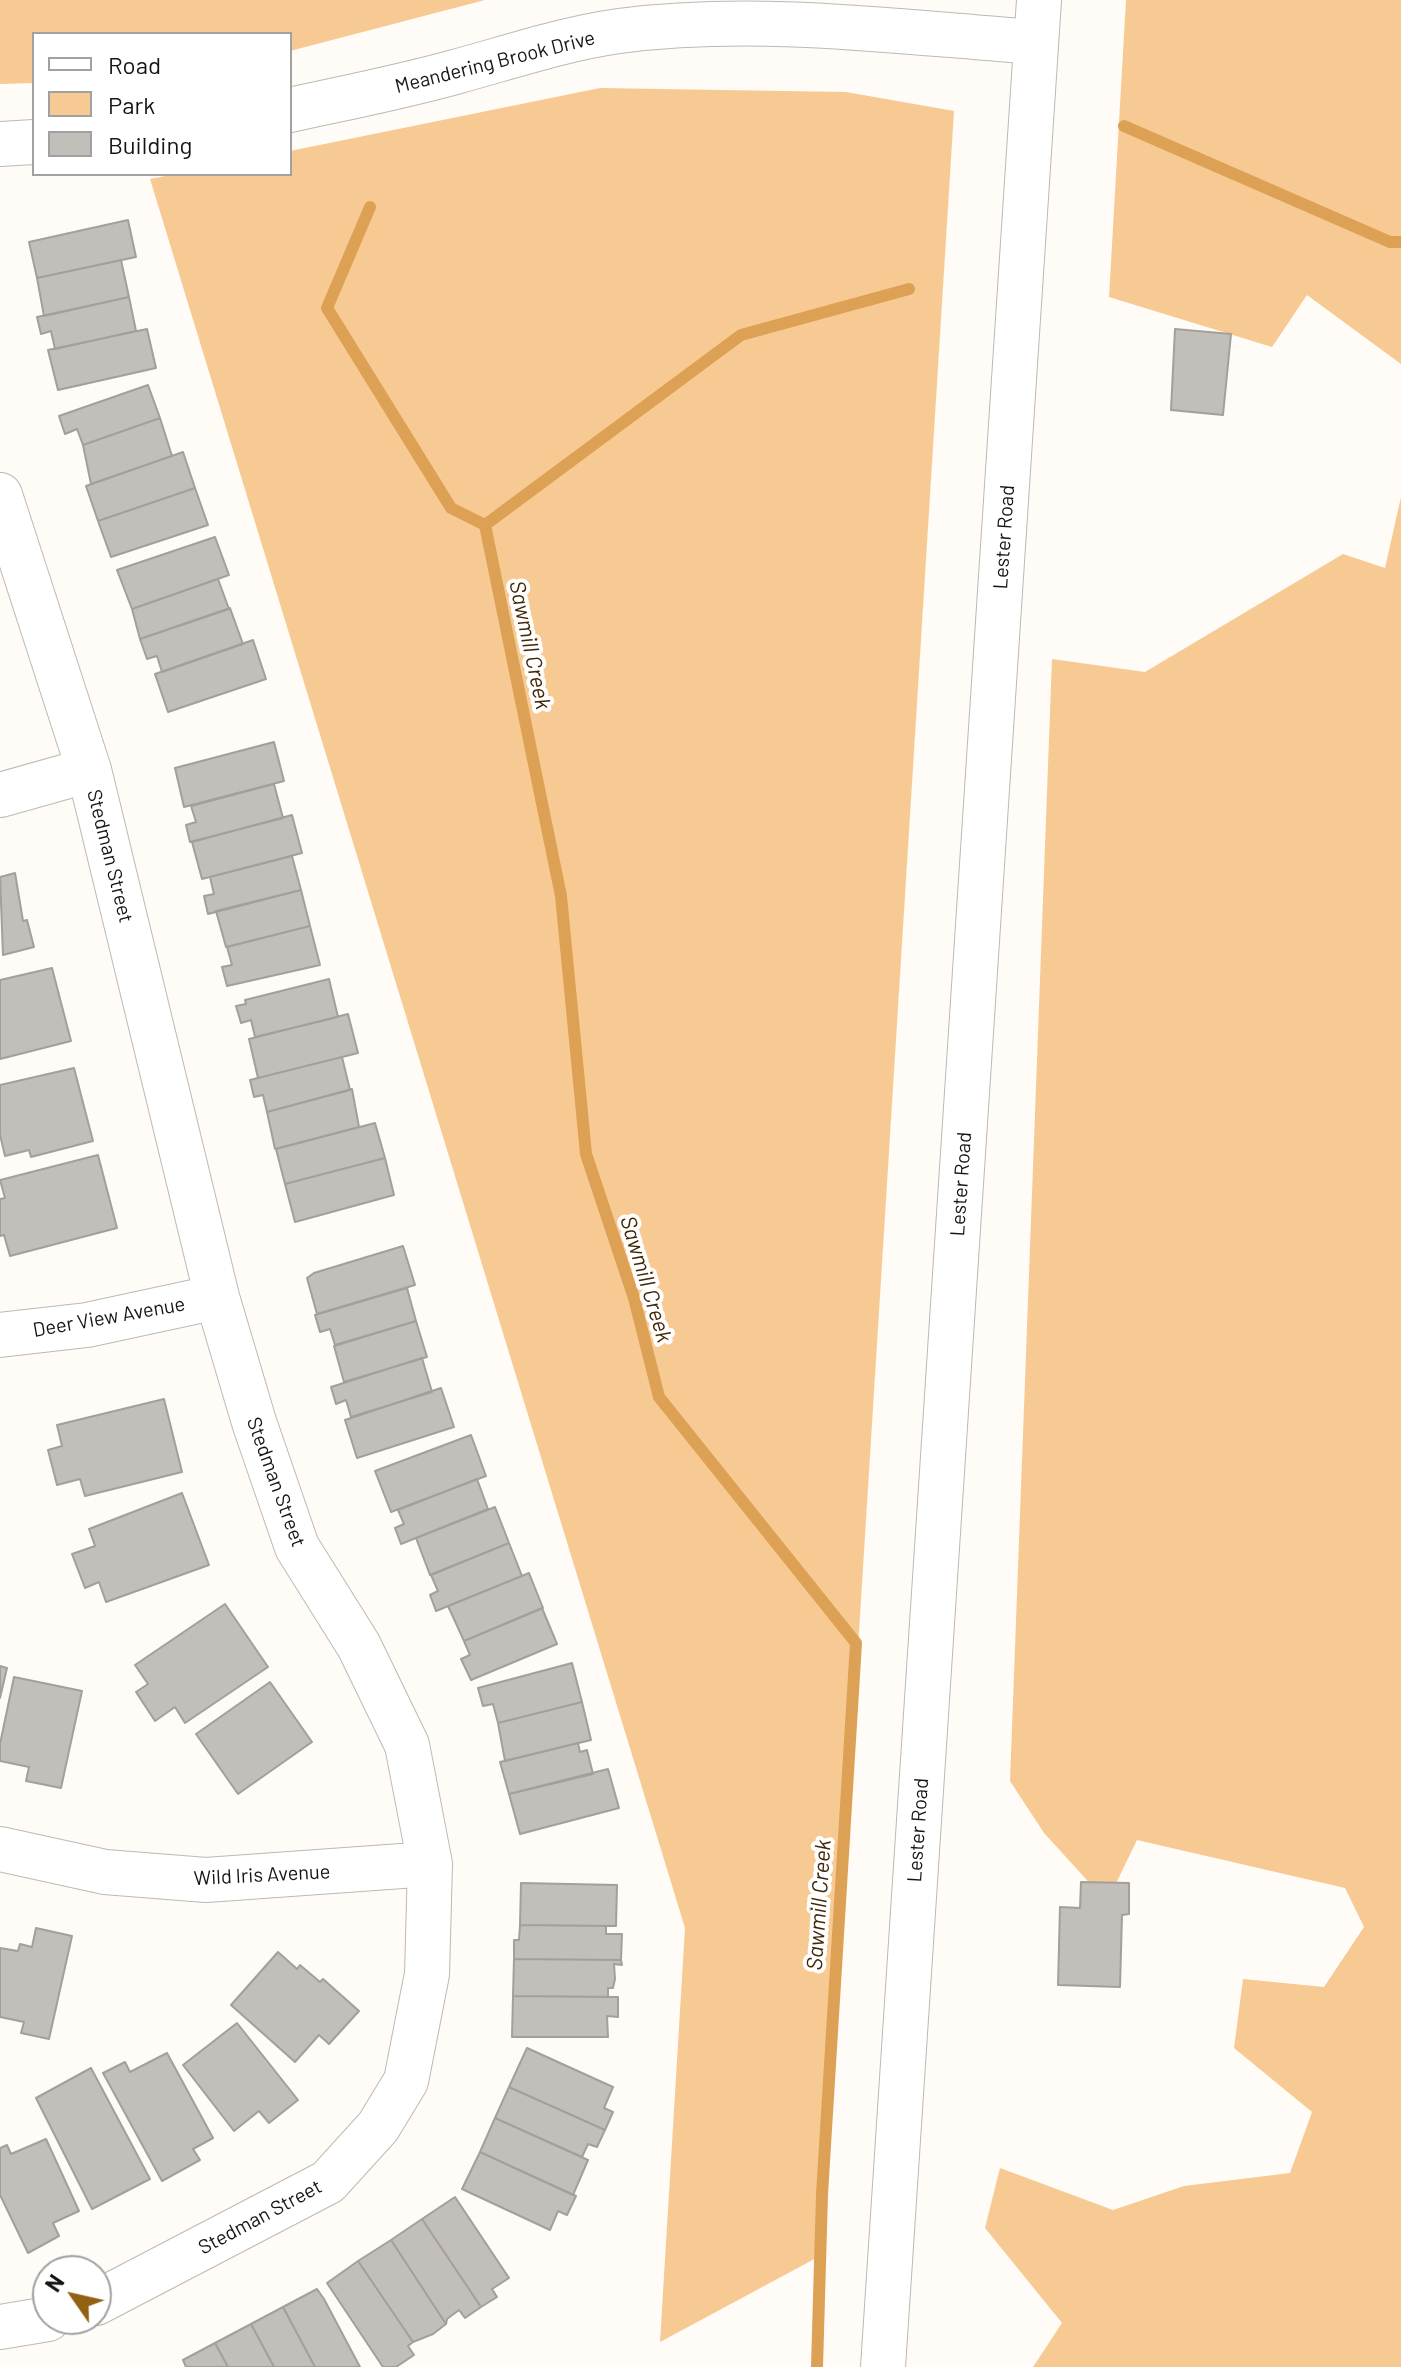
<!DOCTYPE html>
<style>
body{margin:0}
#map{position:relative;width:1401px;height:2367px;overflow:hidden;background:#fffbf6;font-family:Barlow,sans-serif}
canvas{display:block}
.legend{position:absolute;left:32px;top:32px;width:260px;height:144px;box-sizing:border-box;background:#fff;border:2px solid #a2a1a1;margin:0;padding:10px 14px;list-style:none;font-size:24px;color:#171513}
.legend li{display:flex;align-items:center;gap:16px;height:40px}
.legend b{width:40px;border:2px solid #a2a1a1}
.north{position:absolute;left:32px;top:2255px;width:80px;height:80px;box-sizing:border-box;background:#fff;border:2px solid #a2a1a1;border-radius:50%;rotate:304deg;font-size:22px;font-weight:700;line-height:32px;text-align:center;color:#171513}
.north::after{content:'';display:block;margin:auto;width:28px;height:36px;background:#936112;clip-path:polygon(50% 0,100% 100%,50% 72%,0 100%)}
</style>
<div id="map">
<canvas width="1401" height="2367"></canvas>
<ul class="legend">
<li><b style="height:10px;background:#fff"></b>Road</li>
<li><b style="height:22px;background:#f8ca93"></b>Park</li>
<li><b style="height:22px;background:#c2beb9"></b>Building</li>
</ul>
<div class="north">N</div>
</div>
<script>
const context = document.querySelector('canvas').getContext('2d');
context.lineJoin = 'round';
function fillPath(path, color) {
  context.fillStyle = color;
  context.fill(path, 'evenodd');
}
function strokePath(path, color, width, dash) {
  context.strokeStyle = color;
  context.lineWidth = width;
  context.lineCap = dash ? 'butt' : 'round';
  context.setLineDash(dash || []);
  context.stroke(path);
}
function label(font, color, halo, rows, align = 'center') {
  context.font = font + ' Barlow,sans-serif';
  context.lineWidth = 8;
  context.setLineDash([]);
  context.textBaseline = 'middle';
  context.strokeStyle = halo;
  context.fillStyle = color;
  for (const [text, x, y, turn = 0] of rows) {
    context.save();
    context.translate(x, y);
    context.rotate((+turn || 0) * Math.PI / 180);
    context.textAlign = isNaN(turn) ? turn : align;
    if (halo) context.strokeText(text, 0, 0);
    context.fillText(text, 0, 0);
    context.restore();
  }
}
fillPath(new Path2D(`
 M0 0H485L290 51V34H34V83L0 84Z
 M1126 0H1401V364L1307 295 1272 347 1109 297Z
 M600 88 846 92 954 111 820 2256 660 2342 685 1928 150 179 176 174H290V151Z
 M1401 497V2367H1033L1062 2323 985 2228 1000 2168 1113 2210 1184 2186 1290 2173 1312 2112 1234 2048 1243 1979 1324 1987 1364 1927 1345 1888 1137 1840 1107 1902 1044 1833 1010 1781 1052 659 1145 672 1343 554 1385 568Z`), '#f8ca93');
strokePath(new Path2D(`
 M1124 126 1390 242H1401
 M370 207 327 308 451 508 485 525 561 896 586 1154 634 1298 659 1397 856 1643 822 2194 817 2367
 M485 525 741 335 909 289`), '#dca155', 12);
const building = new Path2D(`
 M128 220 136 257 37 278 29 242Z
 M121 260 129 297 44 316 37 278Z
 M129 297 136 331 55 349 51 331 41 334 37 317Z
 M147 329 156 368 58 390 48 350Z
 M1175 329 1231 334 1223 415 1171 410Z
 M148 385 160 418 83 445 77 429 65 434 59 416Z
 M160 418 172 456 91 484 83 445Z
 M183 452 195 488 98 521 86 486Z
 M195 488 208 525 111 557 98 521Z
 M215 537 229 575 132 609 117 570Z
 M218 579 229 609 140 639 132 609Z
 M230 608 243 644 162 672 157 656 147 659 140 639Z
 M253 640 266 679 168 712 155 674Z
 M274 742 284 781 184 807 175 768Z
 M274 784 283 818 190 842 186 825 196 822 191 806Z
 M292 815 302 853 202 879 192 842Z
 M292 856 301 890 208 914 204 896 214 894 210 877Z
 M15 873 23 921 27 920 34 947 3 955 0 877Z
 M301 890 310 926 226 947 216 911Z
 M310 926 320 965 227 986 222 967 232 965 227 947Z
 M52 968 71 1041 0 1059V980Z
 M329 979 338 1017 255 1037 251 1020 241 1023 236 1006 246 1004 245 1000Z
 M348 1014 358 1053 258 1078 249 1039Z
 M342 1057 350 1090 267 1112 263 1095 254 1097 250 1080Z
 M74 1068 93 1141 31 1157 29 1150 5 1156 0 1135V1085Z
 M352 1089 359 1127 275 1149 267 1112Z
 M375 1123 385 1158 285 1184 276 1149Z
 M98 1155 117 1228 10 1256 4 1235 0 1236V1199L5 1198 0 1180Z
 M385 1158 394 1195 295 1222 285 1184Z
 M403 1246 415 1285 317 1314 307 1278 314 1273Z
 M407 1288 416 1321 335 1345 330 1329 320 1332 315 1315Z
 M416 1321 427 1357 344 1382 334 1346Z
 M422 1358 432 1392 351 1417 346 1400 336 1404 331 1387Z
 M441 1388 454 1427 357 1458 345 1420Z
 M164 1399 182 1472 85 1496 80 1479 57 1485 48 1450 62 1446 57 1425Z
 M471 1435 486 1476 391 1512 375 1471Z
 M477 1479 488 1509 401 1544 395 1528 404 1524 398 1510Z
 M182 1493 209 1565 106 1602 99 1582 85 1588 72 1554 95 1546 89 1529Z
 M495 1507 509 1543 430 1575 416 1538Z
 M509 1543 522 1576 436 1611 430 1595 438 1591 431 1575Z
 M529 1573 543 1608 464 1641 448 1606Z
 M225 1604 268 1667 185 1723 175 1707 155 1721 136 1692 148 1684 135 1665Z
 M542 1608 557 1644 471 1680 461 1659 470 1655 464 1641Z
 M572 1663 582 1702 498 1723 493 1704 483 1706 478 1688Z
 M0 1666 7 1668 0 1698Z
 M14 1677 82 1691 61 1788 26 1781 29 1767 0 1761V1744Z
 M270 1682 312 1742 238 1794 196 1734Z
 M582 1702 591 1740 505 1761 498 1723Z
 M578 1743 580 1752 587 1750 593 1774 509 1794 500 1762Z
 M608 1769 619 1808 520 1834 509 1794Z
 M1081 1882 1129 1883V1914L1122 1915 1120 1987 1058 1985 1060 1907 1080 1908Z
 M521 1883 617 1885 616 1926 520 1925Z
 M520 1925 606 1926V1934H622L621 1960 514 1959V1940H519Z
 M36 1928 72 1936 49 2039 21 2033 24 2022 0 2017V1948L18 1951 20 1944 32 1947Z
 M278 1952 297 1969 300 1965 320 1982 323 1979 359 2011 329 2044 319 2035 295 2062 231 2005Z
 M514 1959 621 1960 622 1965 614 1964 615 1979 613 1988H608V1997L513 1996Z
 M513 1996 618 1997V2017L607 2016 608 2037H512Z
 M237 2023 298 2100 269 2123 259 2111 234 2131 183 2065Z
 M527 2048 613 2087 604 2108 613 2112 605 2130 509 2087Z
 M167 2053 213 2138 193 2149 200 2160 162 2181 103 2073 125 2062 130 2072Z
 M91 2068 150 2179 92 2209 36 2098Z
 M509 2087 605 2130 597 2147 588 2144 582 2157 495 2118Z
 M495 2118 588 2160 573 2195 480 2152Z
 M46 2139 79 2211 53 2223 59 2236 28 2253 0 2195V2148L7 2145 11 2154Z
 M480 2152 576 2196 567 2215 558 2211 550 2230 462 2189Z
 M455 2197 509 2278 492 2289 497 2297 481 2307 422 2219Z
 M422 2219 481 2307 465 2318 459 2310 447 2319 446 2324 391 2240Z
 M391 2240 446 2324 433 2334 413 2342 358 2261Z
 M358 2261 413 2342 408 2346 414 2355 396 2367H383L327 2283Z
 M317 2289 324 2299 360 2367H315L283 2307Z
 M283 2307 315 2367H274L251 2324Z
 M251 2324 274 2367H228L215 2343Z
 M215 2343 228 2367H186L183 2360Z`);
fillPath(building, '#c2beb9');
strokePath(building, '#a39f99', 2);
const minor = new Path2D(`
 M290 110C345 98 401 87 455 72 510 57 563 39 619 31 758 13 897 32 1036 42
 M0 144 34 142
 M0 495 89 770 217 1297 254 1422 297 1547 359 1646 407 1745 430 1864 427 1974 406 2081 378 2127 328 2182 96 2303
 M0 795 89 770
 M0 1335 87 1325 217 1297
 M0 1849 105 1872 206 1880 430 1864
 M0 2327 48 2319`);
const secondary = new Path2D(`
 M883 2367 1039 0`);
strokePath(minor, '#bdb9b3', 46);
strokePath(secondary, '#bdb9b3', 46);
strokePath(minor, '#fff', 44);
strokePath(secondary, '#fff', 44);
label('20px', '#171513', '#fff', [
 ["Meandering Brook Drive",495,62,-14],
 ["Lester Road",1004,537,-86],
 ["Stedman Street",110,856,76],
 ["Lester Road",961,1184,-86],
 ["Deer View Avenue",109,1317,-10],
 ["Stedman Street",276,1482,70],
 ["Lester Road",918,1830,-86],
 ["Wild Iris Avenue",262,1875,-3],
 ["Stedman Street",260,2217,-28]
]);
label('italic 22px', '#402806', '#fff', [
 ["Sawmill Creek",530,645,78],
 ["Sawmill Creek",646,1279,73],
 ["Sawmill Creek",819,1905,-86]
]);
</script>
